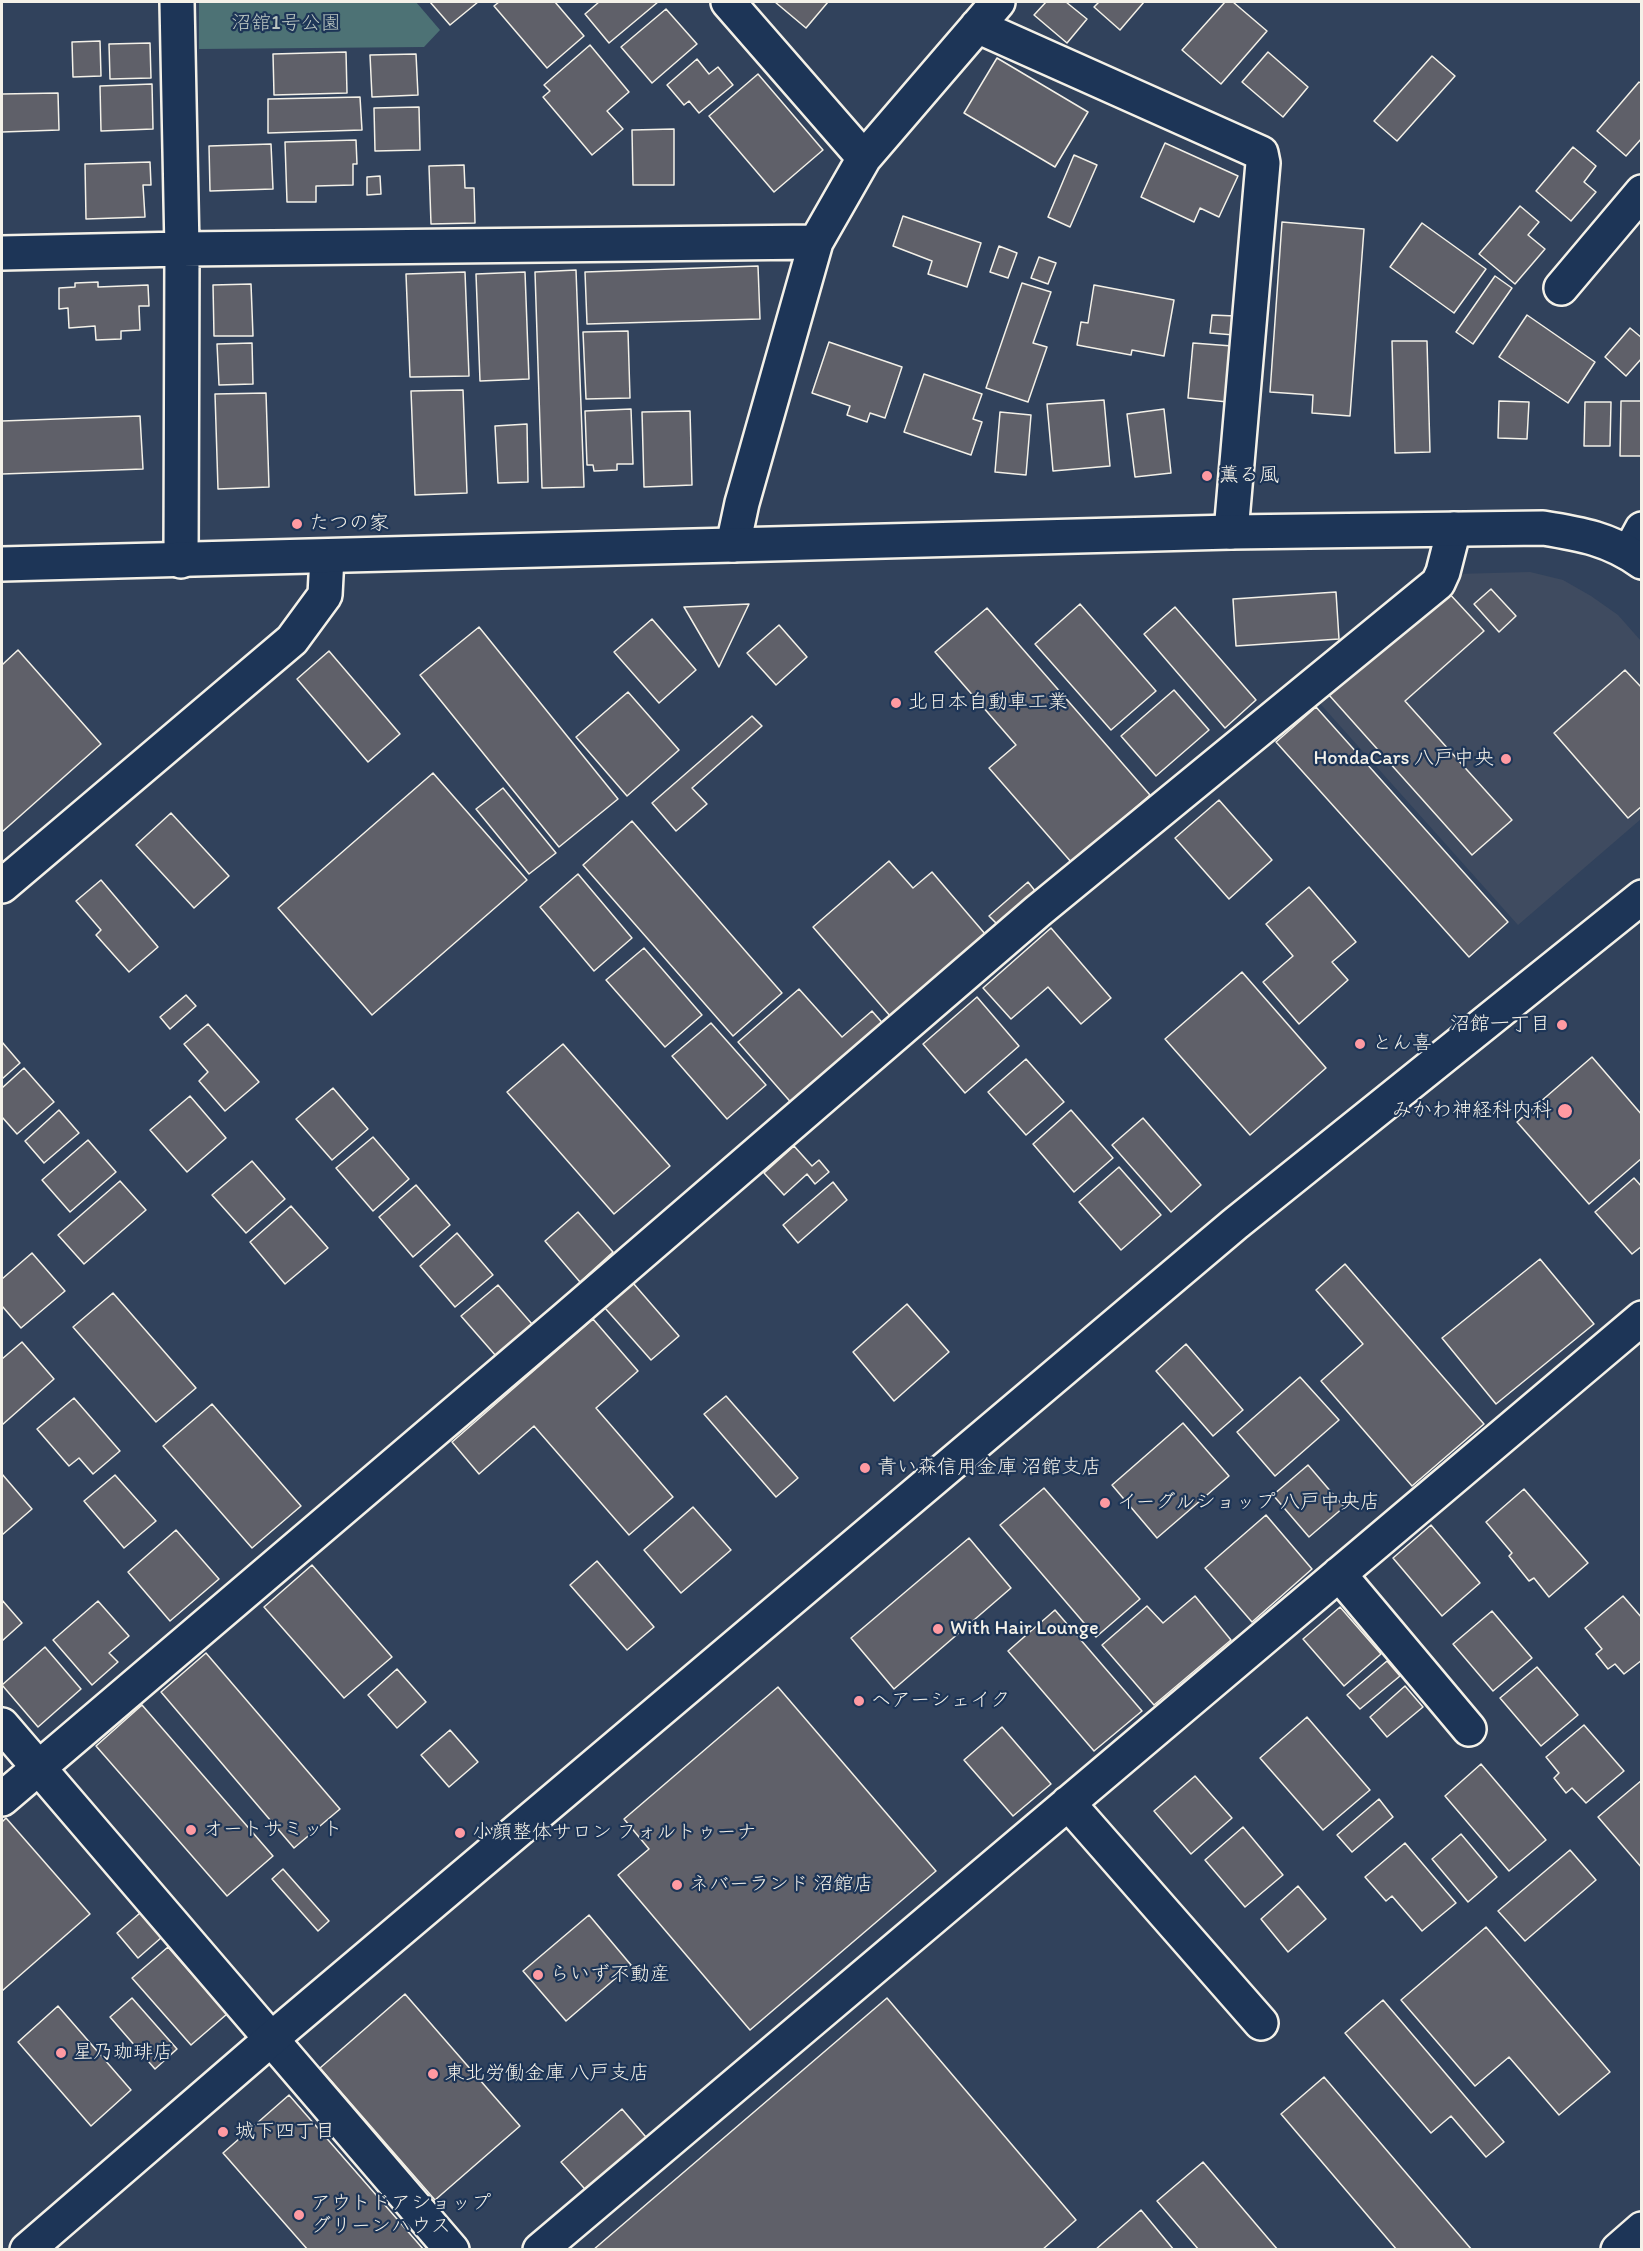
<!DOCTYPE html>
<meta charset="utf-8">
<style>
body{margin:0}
#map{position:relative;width:1643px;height:2251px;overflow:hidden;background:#31425c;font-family:Itim,sans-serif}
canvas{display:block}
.frame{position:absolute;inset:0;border:3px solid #f4f1e8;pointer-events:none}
</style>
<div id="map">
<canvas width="1643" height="2251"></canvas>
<div class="frame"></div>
</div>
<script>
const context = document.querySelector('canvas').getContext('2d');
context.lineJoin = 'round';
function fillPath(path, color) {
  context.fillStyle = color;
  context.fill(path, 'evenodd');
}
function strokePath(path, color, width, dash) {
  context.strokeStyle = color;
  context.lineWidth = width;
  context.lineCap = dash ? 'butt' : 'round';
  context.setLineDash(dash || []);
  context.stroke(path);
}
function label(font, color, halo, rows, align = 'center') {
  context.font = font + ' Itim,"Klee One",sans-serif';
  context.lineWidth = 4.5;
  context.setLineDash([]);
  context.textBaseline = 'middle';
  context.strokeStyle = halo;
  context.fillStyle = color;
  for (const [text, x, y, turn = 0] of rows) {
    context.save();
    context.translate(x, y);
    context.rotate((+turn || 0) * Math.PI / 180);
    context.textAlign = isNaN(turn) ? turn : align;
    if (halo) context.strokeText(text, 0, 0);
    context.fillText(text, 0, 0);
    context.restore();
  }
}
fillPath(new Path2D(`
 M1530 572 1563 580 1591 596 1618 615 1641 641V819L1518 925 1316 699 1456 574Z`), '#3f4b60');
fillPath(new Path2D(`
 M199 2H416L440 30 424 47 199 49Z`), '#4d7275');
const building = new Path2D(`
 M430 2H478L450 25Z
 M499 2H555L584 36 547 68 494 6Z
 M599 2H658L609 43 585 14Z
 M775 2H828L806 28Z
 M1046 2H1066L1087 19 1067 43 1034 15Z
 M1099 2H1144L1120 30 1094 7Z
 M1225 2H1233L1267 31 1221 84 1182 50Z
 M666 9 697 44 652 83 621 47Z
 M100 41 101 76 73 77 72 42Z
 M150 43 151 78 110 79 109 44Z
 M590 45 629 92 607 111 623 129 592 155 543 97 550 91 544 85Z
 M346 52 347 93 274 95 273 54Z
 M1268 52 1308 87 1283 117 1242 82Z
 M416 54 418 95 372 97 370 55Z
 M1432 56 1455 76 1397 141 1374 121Z
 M997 58 1088 112 1055 167 964 113Z
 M697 59 709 74 718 67 733 85 699 113 689 101 684 105 667 85Z
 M758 74 823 150 774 192 709 116Z
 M1639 82 1642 84V138L1626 156 1597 131Z
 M152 84 153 129 101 131 100 86Z
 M58 93 59 130 2 132V94Z
 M360 97 362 130 268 133V99Z
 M419 107 420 150 375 151 374 108Z
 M674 129V185H633L632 130Z
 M356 140 357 164H353V185L316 186V202H287L285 142Z
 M1165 143 1238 176 1219 217 1200 208 1194 222 1141 197Z
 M271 144 273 189 210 191 209 146Z
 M1573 147 1596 166 1584 182 1596 192 1571 221 1536 191Z
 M1074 155 1097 165 1070 227 1048 217Z
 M150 162 151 185H143L145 217 86 219 85 164Z
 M464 165 465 188H474L475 223 431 224 429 166Z
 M380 176 381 194 367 195V177Z
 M1520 206 1539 222 1528 235 1545 249 1515 284 1479 254Z
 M903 216 981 243 967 287 928 274 932 261 893 246Z
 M1282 222 1364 229 1350 416 1312 413 1313 395 1270 392Z
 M1422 223 1486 269 1454 313 1390 267Z
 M999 246 1017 253 1008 278 990 272Z
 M1039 257 1056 263 1048 284 1031 278Z
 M758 266 760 319 587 324 585 272Z
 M576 270 584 487 542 488 535 272Z
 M465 272 469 376 410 377 406 274Z
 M525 272 529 379 480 381 476 274Z
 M1495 276 1512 288 1473 344 1456 332Z
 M98 282V287L148 285 149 306H139L140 330 121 331V339L96 340 95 326 69 328 68 308 59 309V288L75 287V283Z
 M1022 283 1051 292 1033 343 1047 347 1028 402 986 388Z
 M251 284 253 336H214L213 285Z
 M1094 285 1174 300 1164 356 1132 350 1131 355 1077 345 1081 322 1088 323Z
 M1212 315 1235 316 1234 335 1210 333Z
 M1527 315 1595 362 1568 403 1499 357Z
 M1630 328 1642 338V358L1626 376 1605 357Z
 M628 331 630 398 586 399 583 332Z
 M1392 341H1427L1430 452 1395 453Z
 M829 342 902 367 885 418 870 413 867 422 847 415 850 406 812 393Z
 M252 343 253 384 219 385 217 344Z
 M1193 343 1232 346 1228 402 1188 398Z
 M924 374 982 394 973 419 982 422 971 455 904 432Z
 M463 390 467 493 415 495 411 391Z
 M266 393 269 487 218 489 215 394Z
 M1104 400 1110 466 1053 471 1047 404Z
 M1499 401 1529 402 1527 439 1498 438Z
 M1621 401H1642V456H1620Z
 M1585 402H1611L1610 446H1584Z
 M631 409 633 464H617V470L594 471 593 465H587L585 411Z
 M1164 409 1171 473 1135 477 1127 414Z
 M690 411 692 485 644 487 642 412Z
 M1000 412 1031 415 1026 475 995 472Z
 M140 416 143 469 2 474V421Z
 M527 424 528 482 498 483 495 426Z
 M1491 589 1516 616 1499 632 1474 604Z
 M1446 590 1484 631 1405 701 1512 820 1472 855 1329 695Z
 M1336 592 1339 639 1236 646 1233 599Z
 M749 604 719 667 684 607Z
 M1080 604 1156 691 1111 730 1035 644Z
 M1175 607 1256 700 1225 728 1144 634Z
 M987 608 1150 795 1072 863 989 768 1016 745 935 652Z
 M652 619 696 670 659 703 614 652Z
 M779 625 807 657 776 685 747 653Z
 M479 627 618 799 559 847 420 675Z
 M18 650 101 744 2 832V665Z
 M329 651 400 734 368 762 297 679Z
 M1625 670 1642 688V806L1628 818 1554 733Z
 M1174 690 1209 730 1156 776 1121 736Z
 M628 692 679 750 627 796 576 737Z
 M1316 707 1508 922 1469 957 1276 742Z
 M752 716 762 726 692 788 707 804 676 831 652 803Z
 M433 773 527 880 372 1015 278 908Z
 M503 788 556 853 529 874 476 809Z
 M1219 800 1272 860 1229 899 1175 838Z
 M171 813 229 876 194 908 136 845Z
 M632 821 782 993 733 1036 583 865Z
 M889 861 913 888 932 872 986 935 891 1017 813 927Z
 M578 874 632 938 594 971 540 907Z
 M101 880 158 947 129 972 96 935 101 930 76 901Z
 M1028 882 1036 892 998 925 989 916Z
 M1309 887 1356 942 1332 962 1348 980 1299 1024 1263 982 1293 956 1266 924Z
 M1051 928 1111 998 1081 1024 1048 987 1011 1019 983 988Z
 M644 948 702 1015 665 1047 606 980Z
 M1242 972 1326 1068 1250 1135 1165 1039Z
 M799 989 842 1037 872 1011 886 1027 795 1107 738 1042Z
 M186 995 196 1006 170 1029 160 1017Z
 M977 997 1019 1046 965 1093 923 1044Z
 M711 1023 766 1085 727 1119 672 1056Z
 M208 1024 259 1082 225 1111 199 1081 208 1072 184 1044Z
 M2 1042 20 1063 2 1079Z
 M563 1044 670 1166 614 1214 507 1092Z
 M1592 1057 1642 1115V1158L1589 1204 1517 1122Z
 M1026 1059 1064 1102 1026 1135 988 1092Z
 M24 1068 54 1102 17 1134 2 1117V1088Z
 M333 1088 368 1129 332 1160 296 1119Z
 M190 1096 226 1138 187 1172 150 1130Z
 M59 1110 79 1133 44 1163 25 1141Z
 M1071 1110 1113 1158 1074 1192 1033 1144Z
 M1143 1118 1201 1185 1171 1212 1112 1145Z
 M373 1137 409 1179 373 1211 336 1168Z
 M88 1140 116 1172 70 1212 42 1180Z
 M794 1146 812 1166 819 1160 829 1172 815 1184 807 1174 784 1195 764 1173Z
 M252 1161 285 1199 246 1233 212 1195Z
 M1119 1167 1161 1215 1121 1250 1079 1202Z
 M1634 1178 1642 1187V1246L1632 1254 1595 1212Z
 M120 1181 146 1210 84 1264 58 1235Z
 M833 1182 847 1200 798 1243 783 1225Z
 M416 1185 450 1225 413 1257 379 1217Z
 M291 1206 328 1248 285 1284 250 1242Z
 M578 1212 613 1252 580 1282 545 1241Z
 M457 1233 493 1275 455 1307 420 1266Z
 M32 1253 65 1291 21 1328 2 1306V1279Z
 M1540 1259 1594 1324 1496 1404 1442 1338Z
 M1345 1264 1484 1424 1412 1486 1321 1381 1363 1344 1316 1290Z
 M633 1283 679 1336 651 1360 605 1308Z
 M498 1285 532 1324 496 1356 461 1316Z
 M113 1293 196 1388 156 1422 73 1327Z
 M907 1304 949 1352 894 1401 853 1352Z
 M593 1319 638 1371 596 1408 673 1497 629 1535 534 1426 479 1474 452 1442Z
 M22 1342 54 1379 2 1425V1359Z
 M1186 1344 1243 1410 1213 1436 1156 1371Z
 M1300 1377 1339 1420 1275 1476 1237 1432Z
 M726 1396 798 1478 776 1497 704 1414Z
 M74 1398 120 1451 93 1474 79 1458 69 1466 37 1429Z
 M212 1404 301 1506 252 1548 163 1446Z
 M1183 1423 1229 1476 1157 1538 1112 1485Z
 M1308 1465 1344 1507 1309 1537 1273 1495Z
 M2 1474 32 1509 2 1535Z
 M115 1475 156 1521 124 1548 84 1501Z
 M1044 1488 1140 1599 1096 1637 1000 1525Z
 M1524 1489 1588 1563 1549 1597 1534 1578 1529 1581 1509 1556 1512 1553 1486 1522Z
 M693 1507 731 1550 681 1593 644 1550Z
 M1266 1515 1312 1569 1252 1622 1205 1568Z
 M1431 1525 1480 1583 1442 1616 1393 1558Z
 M176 1530 219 1579 170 1621 128 1572Z
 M969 1538 1011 1588 894 1689 851 1638Z
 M597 1561 654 1627 627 1650 570 1585Z
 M312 1565 392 1657 344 1698 264 1607Z
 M1195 1596 1231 1640 1154 1705 1102 1645 1147 1606 1163 1623Z
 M1623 1596 1642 1618V1660L1624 1674 1615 1664 1608 1669 1596 1654 1602 1649 1585 1628Z
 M2 1600 22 1623 2 1641Z
 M98 1601 129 1636 109 1653 118 1662 92 1685 53 1640Z
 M1340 1607 1381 1654 1344 1686 1303 1639Z
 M1055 1610 1142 1711 1094 1751 1008 1651Z
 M1492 1611 1532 1658 1493 1691 1453 1644Z
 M45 1647 81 1689 38 1727 2 1685Z
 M206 1653 340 1809 294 1848 161 1692Z
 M1387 1661 1400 1676 1360 1709 1347 1695Z
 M1537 1667 1578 1715 1541 1746 1500 1698Z
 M397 1669 426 1702 397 1728 368 1695Z
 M1405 1686 1423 1707 1387 1737 1370 1717Z
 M778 1687 936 1871 750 2030 618 1875 649 1849 624 1819Z
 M142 1705 273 1856 227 1896 96 1746Z
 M1307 1717 1370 1790 1323 1830 1260 1758Z
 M1584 1725 1624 1771 1586 1803 1572 1788 1566 1793 1554 1778 1559 1773 1546 1757Z
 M1002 1727 1051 1784 1013 1816 964 1760Z
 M450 1730 478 1762 449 1787 421 1755Z
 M1481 1764 1546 1840 1509 1871 1445 1796Z
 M1195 1776 1232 1818 1191 1854 1154 1811Z
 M1642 1780V1868L1598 1817Z
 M1379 1799 1393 1817 1352 1852 1337 1835Z
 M6 1818 90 1914 2 1991V1822Z
 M1243 1827 1283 1875 1245 1907 1205 1860Z
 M1461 1834 1497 1877 1468 1902 1432 1859Z
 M1405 1843 1456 1903 1422 1931 1392 1896 1386 1901 1365 1877Z
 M1570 1850 1596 1880 1525 1941 1498 1911Z
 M283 1869 329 1921 318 1931 272 1879Z
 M1298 1886 1326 1919 1288 1952 1261 1919Z
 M140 1913 162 1937 138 1958 117 1933Z
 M589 1915 631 1965 566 2021 523 1971Z
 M1486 1927 1610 2072 1559 2115 1509 2057 1475 2086 1401 2000Z
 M168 1947 227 2014 191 2045 132 1978Z
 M405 1994 520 2126 435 2200 320 2068Z
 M132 1998 177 2049 155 2069 110 2017Z
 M887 1998 1076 2220 1042 2250H593Z
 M1383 2000 1504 2142 1486 2157 1451 2116 1431 2133 1345 2033Z
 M58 2006 131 2090 91 2126 18 2042Z
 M1324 2077 1472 2250H1397L1281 2114Z
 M289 2095 424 2250H308L223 2153Z
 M622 2109 651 2143 591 2196 561 2162Z
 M1203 2162 1278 2250H1199L1157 2201Z
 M1141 2210 1174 2250H1095Z`);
fillPath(building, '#5f6069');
strokePath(building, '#f4f1e8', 1.5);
const street = new Path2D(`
 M177 2 182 249 181 561
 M728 2 864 158
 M977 26 1261 153 1263 163 1231 532
 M2 253 182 249 816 242
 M1561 288 1642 192
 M733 545 742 503 816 242 864 158 998 2
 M1629 553 1642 529
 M2 886 292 640 325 595 327 557
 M1339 1574 1469 1729
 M2 1725 452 2250
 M2 1799 564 1320 1038 911 1438 583 1443 572 1454 529
 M1068 1803 1261 2023
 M540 2250 1642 1318
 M1618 2250 1642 2229`);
const secondary = new Path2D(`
 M2 564 1231 532 1543 528C1581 534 1610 539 1642 562
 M27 2250 270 2040 1235 1224 1642 897`);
strokePath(street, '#f4f1e8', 38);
strokePath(secondary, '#f4f1e8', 38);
strokePath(street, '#1d3557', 33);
strokePath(secondary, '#1d3557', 33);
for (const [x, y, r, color] of [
 [1207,476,6,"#ff9aa2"],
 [297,524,6,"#ff9aa2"],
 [896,703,6,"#ff9aa2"],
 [1506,759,6,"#ff9aa2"],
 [1562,1025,6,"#ff9aa2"],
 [1360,1044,6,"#ff9aa2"],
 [1565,1111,8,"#ff9aa2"],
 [865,1468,6,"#ff9aa2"],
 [1105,1503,6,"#ff9aa2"],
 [938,1629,6,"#ff9aa2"],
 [859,1701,6,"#ff9aa2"],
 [191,1830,6,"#ff9aa2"],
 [460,1833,6,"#ff9aa2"],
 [677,1885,6,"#ff9aa2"],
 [538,1975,6,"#ff9aa2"],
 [61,2053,6,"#ff9aa2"],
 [433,2074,6,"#ff9aa2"],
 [223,2132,6,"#ff9aa2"],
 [299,2215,6,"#ff9aa2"]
]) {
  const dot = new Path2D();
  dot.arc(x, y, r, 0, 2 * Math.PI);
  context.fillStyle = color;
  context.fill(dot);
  strokePath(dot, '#1d3557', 2);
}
label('20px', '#bac5c0', '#1d3557', [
 ["沼舘1号公園",286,24]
]);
label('20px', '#f4f1e8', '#1d3557', [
 ["薫る風",1219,476],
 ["たつの家",309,524],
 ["北日本自動車工業",908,703],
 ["HondaCars 八戸中央",1494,759,"right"],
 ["沼館一丁目",1550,1025,"right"],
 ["とん喜",1372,1044],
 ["みかわ神経科内科",1552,1111,"right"],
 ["青い森信用金庫 沼館支店",877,1468],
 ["イーグルショップ 八戸中央店",1117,1503],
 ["With Hair Lounge",950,1629],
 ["ヘアーシェイク",871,1701],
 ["オートサミット",203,1830],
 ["小顔整体サロン フォルトゥーナ",472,1833],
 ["ネバーランド 沼館店",689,1885],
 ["らいず不動産",550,1975],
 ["星乃珈琲店",73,2053],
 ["東北労働金庫 八戸支店",445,2074],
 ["城下四丁目",235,2132],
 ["アウトドアショップ",311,2204],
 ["グリーンハウス",311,2227]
], 'left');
</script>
